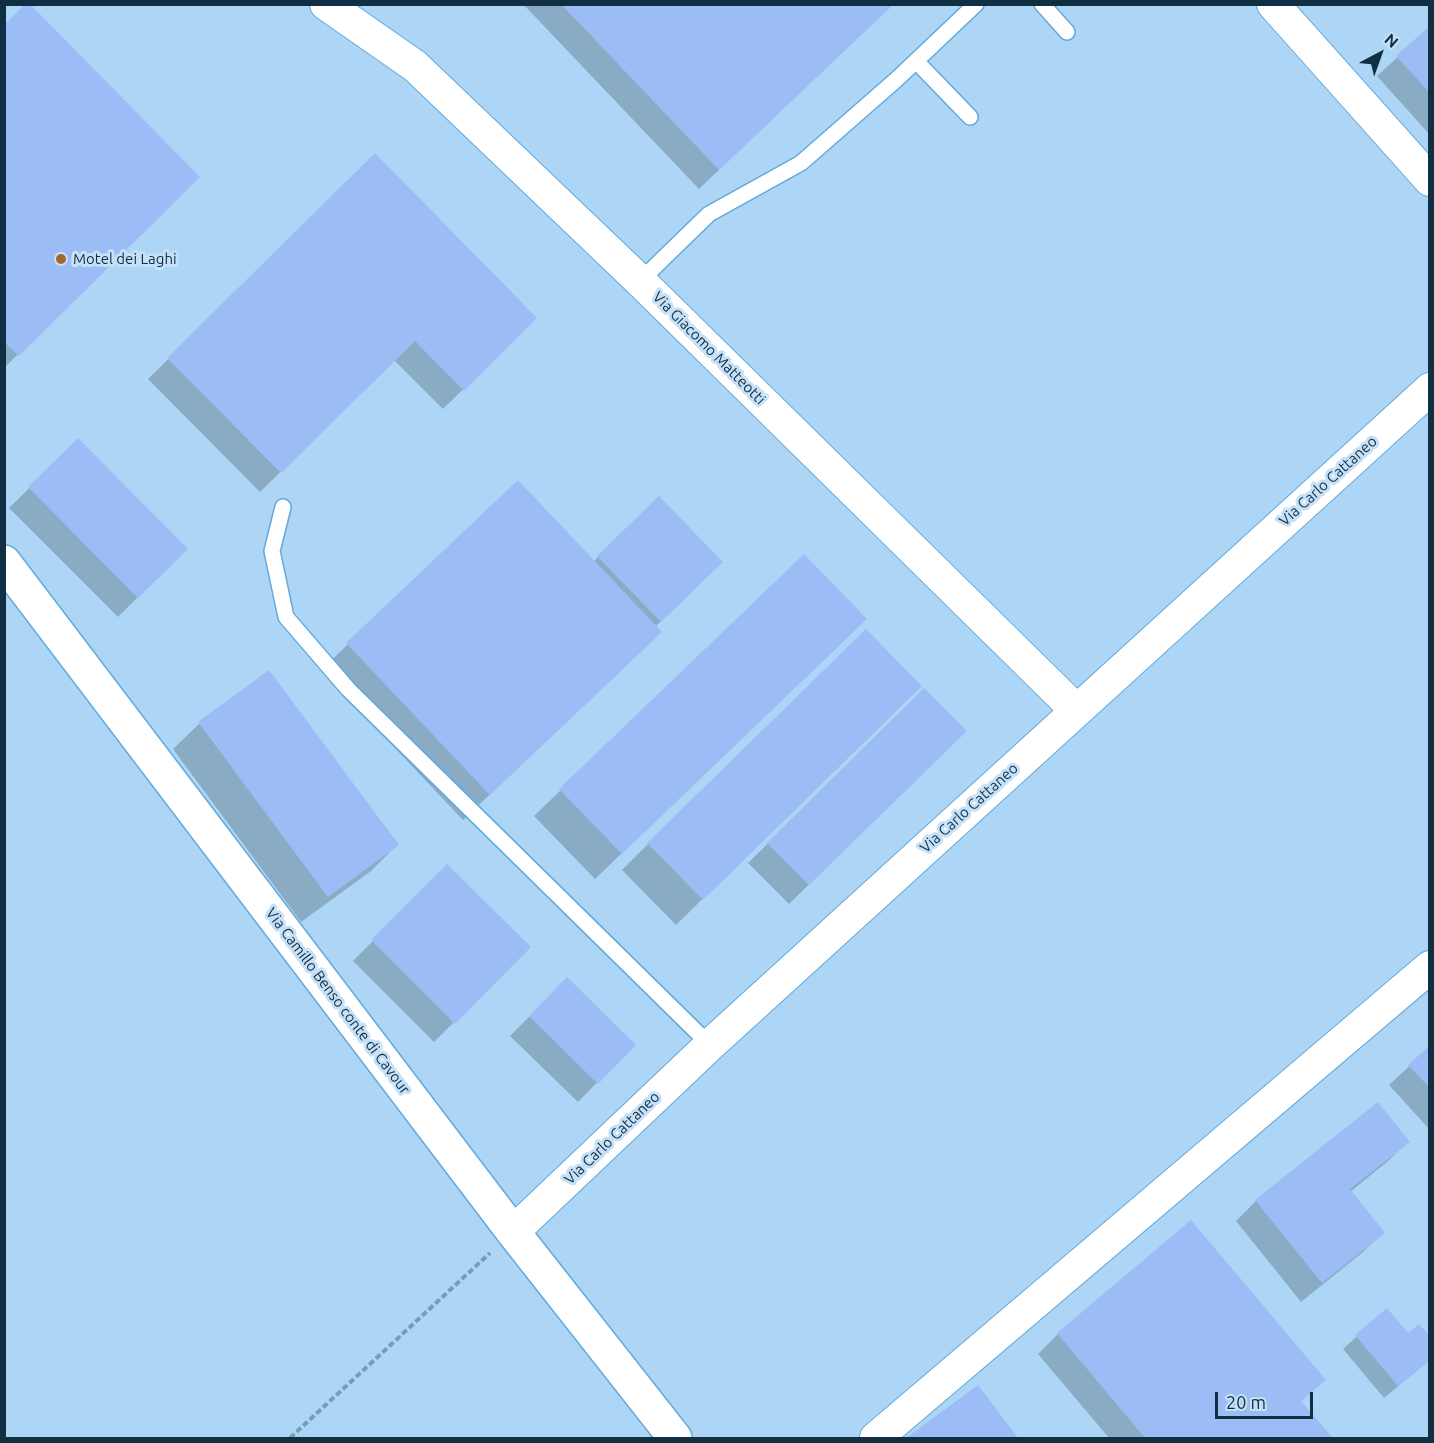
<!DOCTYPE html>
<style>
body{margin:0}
#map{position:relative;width:1434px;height:1443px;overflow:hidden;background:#add6f6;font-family:Ubuntu,sans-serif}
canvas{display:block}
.frame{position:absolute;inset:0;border:6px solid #112f43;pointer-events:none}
.north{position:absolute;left:1350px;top:24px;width:60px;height:60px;-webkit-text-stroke:4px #c6e1f7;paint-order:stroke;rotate:41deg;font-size:16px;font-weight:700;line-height:24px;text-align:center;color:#112f43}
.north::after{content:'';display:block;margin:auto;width:21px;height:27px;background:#112f43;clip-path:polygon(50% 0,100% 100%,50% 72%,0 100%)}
.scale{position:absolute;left:1215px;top:1392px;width:98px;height:27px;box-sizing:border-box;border:3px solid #112f43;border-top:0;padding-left:8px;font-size:18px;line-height:21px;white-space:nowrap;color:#112f43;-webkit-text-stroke:4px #c6e1f7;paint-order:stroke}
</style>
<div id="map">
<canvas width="1434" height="1443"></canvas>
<div class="frame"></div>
<div class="north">N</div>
<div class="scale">20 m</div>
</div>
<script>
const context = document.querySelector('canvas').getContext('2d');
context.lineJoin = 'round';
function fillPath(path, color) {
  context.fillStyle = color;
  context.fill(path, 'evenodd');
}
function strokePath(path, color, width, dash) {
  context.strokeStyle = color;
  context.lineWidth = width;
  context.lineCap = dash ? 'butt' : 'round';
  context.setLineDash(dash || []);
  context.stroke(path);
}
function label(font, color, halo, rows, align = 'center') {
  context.font = font + ' Ubuntu,sans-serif';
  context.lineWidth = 6;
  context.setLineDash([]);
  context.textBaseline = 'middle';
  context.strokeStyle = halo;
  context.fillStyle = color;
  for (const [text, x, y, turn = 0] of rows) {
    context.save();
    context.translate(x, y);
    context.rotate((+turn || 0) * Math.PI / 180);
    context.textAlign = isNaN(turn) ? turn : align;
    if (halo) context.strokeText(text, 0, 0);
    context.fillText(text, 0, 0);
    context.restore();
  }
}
fillPath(new Path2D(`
 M523 4H893L699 189Z
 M4 27 198 177 4 368Z
 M1430 28V135L1377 76Z
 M375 155 535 318 443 409 394 360 260 492 148 379Z
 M78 440 186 549 118 617 9 508Z
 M518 482 593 562 659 498 721 562 655 627 634 658 463 820 321 670Z
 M804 556 839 644 595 879 534 816Z
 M269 672 397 845 371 871 301 922 173 749 199 724Z
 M924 690 965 731 789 904 748 863Z
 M894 711 676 925 622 870 648 844Z
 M447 866 529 947 434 1042 353 961Z
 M567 979 634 1045 578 1102 510 1036Z
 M1430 1047V1130L1389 1085Z
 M1408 1142 1388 1161 1350 1192 1383 1232 1363 1252 1301 1302 1236 1221 1256 1201Z
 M1191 1223 1324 1380 1300 1402 1331 1438H1109L1038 1354 1058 1334Z
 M1386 1310 1426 1363 1384 1398 1343 1349Z
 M977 1387 1016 1438H909Z`), '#0003');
fillPath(new Path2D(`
 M25 4H30L200 177 19 356 4 342V25Z
 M561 4H894L719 170Z
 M1430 26V93L1396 56Z
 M375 153 537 318 464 391 415 341 281 473 167 358Z
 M78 438 188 549 138 598 28 487Z
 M518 480 662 632 490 795 346 643Z
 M659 496 723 562 661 622 597 556Z
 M804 554 867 619 622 854 559 789Z
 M866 629 922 686 703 900 647 843Z
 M269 670 399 845 328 897 198 722Z
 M924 688 967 731 809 885 767 843Z
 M447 864 531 947 455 1024 371 940Z
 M567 977 636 1045 598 1084 529 1016Z
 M1430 1045V1088L1408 1065Z
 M1378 1102 1410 1142 1350 1189 1385 1233 1322 1283 1255 1200Z
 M1191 1220 1326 1380 1301 1401 1333 1438H1145L1057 1333Z
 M1387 1308 1408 1333 1419 1324 1430 1336V1360L1398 1386 1355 1335Z
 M978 1385 1018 1438H906Z`), '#9cbcf5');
const lane = new Path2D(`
 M1042 4 1067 32
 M916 61 970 117
 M640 281 709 214 801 163 897 79 976 4
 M283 507 272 551 286 617 348 689 710 1045`);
const street = new Path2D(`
 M326 4 415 66 640 281 1076 710
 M1273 4 1430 180
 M513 1232 710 1045 1430 389
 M876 1438 1430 967`);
const secondary = new Path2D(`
 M4 562 513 1232 675 1438`);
strokePath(lane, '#63a9db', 18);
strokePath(street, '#63a9db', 34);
strokePath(secondary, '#63a9db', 36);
strokePath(new Path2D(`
 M290 1438 490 1253`), '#779cb8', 4, [6, 3]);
strokePath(lane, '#fff', 15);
strokePath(street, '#fff', 32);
strokePath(secondary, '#fff', 33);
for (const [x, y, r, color] of [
 [61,259,6,"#a3662a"]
]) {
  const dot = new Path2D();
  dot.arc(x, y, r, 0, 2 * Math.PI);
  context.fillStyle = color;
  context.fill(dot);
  strokePath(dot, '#c6e1f7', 2);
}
label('15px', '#112f43', '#c6e1f7', [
 ["Motel dei Laghi",73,259]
], 'left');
label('15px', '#112f43', '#c6e1f7', [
 ["Via Giacomo Matteotti",709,348,45],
 ["Via Carlo Cattaneo",1328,481,-42],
 ["Via Carlo Cattaneo",969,808,-42],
 ["Via Camillo Benso conte di Cavour",338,1001,53],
 ["Via Carlo Cattaneo",612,1138,-44]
]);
</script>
